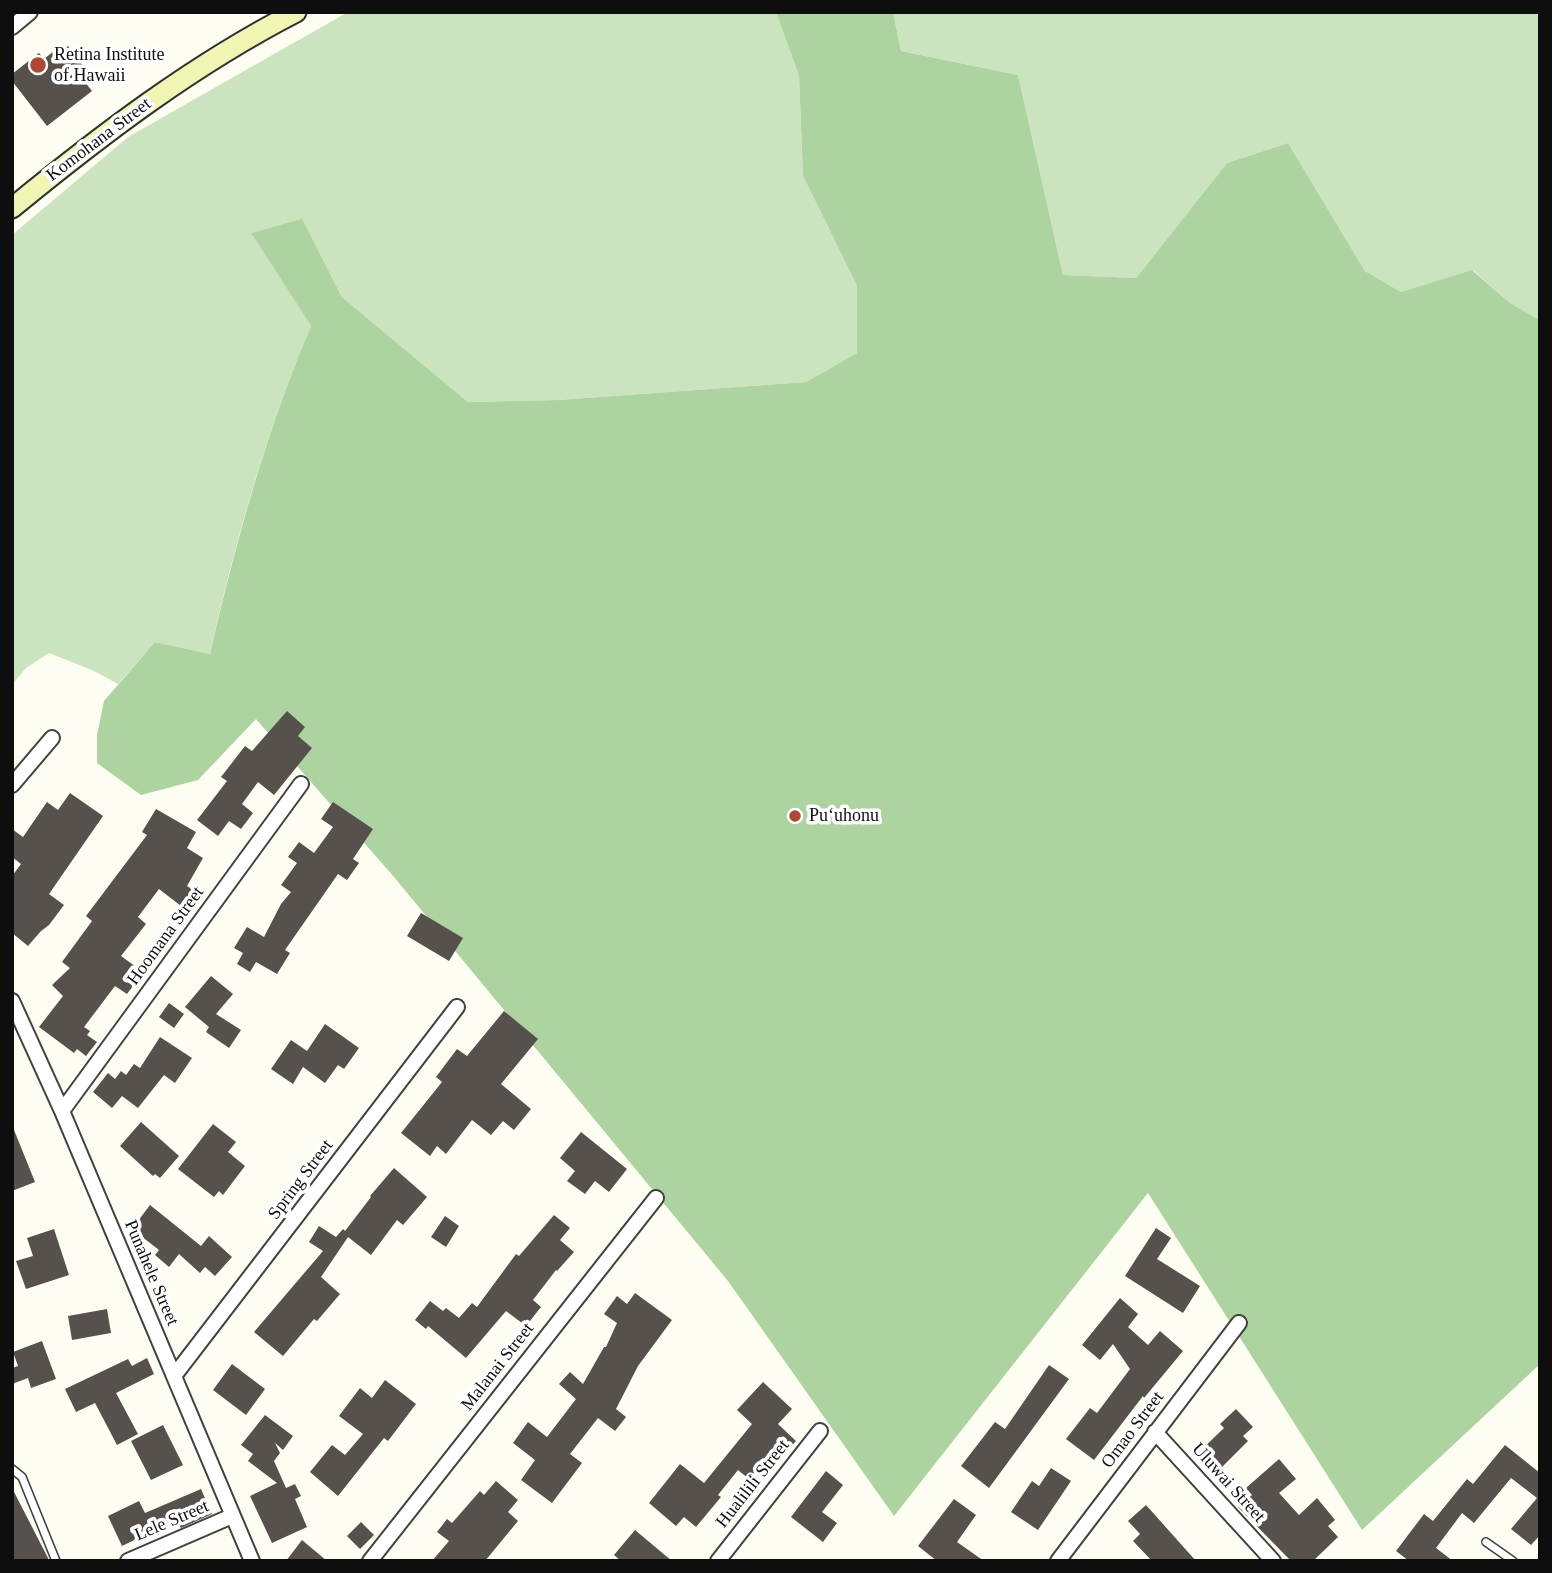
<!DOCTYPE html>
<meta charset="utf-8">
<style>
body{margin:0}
#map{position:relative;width:1552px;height:1573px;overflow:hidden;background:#fdfdf1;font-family:"Times New Roman",serif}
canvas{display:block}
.frame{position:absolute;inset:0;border:14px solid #0e0e0e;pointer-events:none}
</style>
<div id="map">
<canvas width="1552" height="1573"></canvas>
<div class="frame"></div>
</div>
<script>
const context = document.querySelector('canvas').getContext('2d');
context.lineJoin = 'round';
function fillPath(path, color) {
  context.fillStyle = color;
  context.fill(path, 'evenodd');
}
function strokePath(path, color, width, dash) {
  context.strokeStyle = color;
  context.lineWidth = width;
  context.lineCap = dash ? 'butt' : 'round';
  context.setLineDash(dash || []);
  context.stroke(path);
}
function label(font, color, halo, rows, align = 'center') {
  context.font = font + ' "Times New Roman",serif';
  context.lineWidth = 7;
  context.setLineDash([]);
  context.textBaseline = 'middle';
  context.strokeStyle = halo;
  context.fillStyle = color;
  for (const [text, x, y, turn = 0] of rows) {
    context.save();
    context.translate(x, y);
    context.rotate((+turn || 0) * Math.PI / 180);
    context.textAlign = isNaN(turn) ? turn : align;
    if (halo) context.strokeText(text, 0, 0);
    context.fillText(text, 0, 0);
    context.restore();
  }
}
fillPath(new Path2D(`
 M348 12H776L799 76 803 176 857 286V353L806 382 558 400 468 402 342 297 302 220 251 233 311 326C266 431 235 542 210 654L155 642 118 684 92 670 49 653 26 668 12 685V235L128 137Z
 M893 12H1540V320L1510 303 1473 270 1401 292 1365 271 1288 143 1227 163 1136 278 1063 275 1018 75 901 51Z`), '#cbe4bf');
fillPath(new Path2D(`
 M776 12H893L901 51 1018 75 1063 275 1136 278 1227 163 1288 143 1365 271 1401 292 1472 270 1510 303 1540 320V1364L1362 1530 1148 1193 894 1516 728 1281 394 877 256 719 198 780 141 795 97 763V735L104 701 155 642 210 654C236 542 266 431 311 326L251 233 302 219 342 297 468 402 558 400 806 382 857 353V286L803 176 799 76Z`), '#add3a0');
fillPath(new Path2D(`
 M68 46 88 72 81 77 92 91 47 126 12 81V74L39 53 44 59 54 51 57 54Z
 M287 711 305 727 298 736 312 748 274 795 258 782 242 804 253 813 241 829 229 821 218 836 197 820 227 781 221 777 245 746 252 751Z
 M70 793 103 816 49 894 64 905 49 925 41 931 28 946 12 933V876L21 864 12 857V829L23 837 47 802 58 810Z
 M333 802 373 829 353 859 359 863 347 880 338 874 285 950 290 953 277 974 256 962 250 972 237 964 243 953 234 948 247 927 264 937 281 904 291 892 281 885 297 863 288 857 299 842 314 853 333 827 321 819Z
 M156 809 196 832 187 848 203 858 187 886 193 890 181 906 159 889 138 917 146 924 121 956 143 972 127 994 115 986 84 1027 90 1031 87 1035 97 1042 86 1056 77 1049 74 1053 39 1027 63 996 52 985 70 968 62 962 92 921 86 916 147 835 142 832Z
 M421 913 463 938 449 961 407 936Z
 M211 976 233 994 216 1014 241 1030 229 1048 206 1032 209 1027 185 1007Z
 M169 1003 184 1014 174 1028 159 1017Z
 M504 1011 538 1039 501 1084 531 1109 514 1130 503 1121 491 1135 472 1120 446 1154 437 1146 430 1156 401 1133 442 1082 436 1077 457 1049 467 1056Z
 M325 1024 359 1048 344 1069 338 1065 325 1083 303 1067 293 1084 271 1069 291 1040 307 1051Z
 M160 1037 192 1058 175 1083 164 1075 138 1108 122 1096 112 1108 93 1092 108 1073 115 1079 121 1071 126 1075 134 1064 140 1068Z
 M141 1122 179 1156 160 1178 155 1174 153 1176 120 1146Z
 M213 1124 236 1142 228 1152 245 1166 223 1195 219 1191 214 1197 178 1169Z
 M12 1125 35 1182 12 1191Z
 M581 1132 627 1169 609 1192 595 1181 585 1194 567 1181 575 1171 560 1158Z
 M394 1168 427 1197 403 1225 397 1220 371 1255 348 1237 321 1277 340 1294 317 1321 314 1319 283 1356 254 1332 323 1251 309 1242 319 1226 336 1237 343 1229 345 1231 371 1197 370 1196Z
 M150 1205 201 1246 209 1236 232 1257 215 1276 205 1267 200 1273 179 1254 169 1267 155 1255 159 1250 132 1229Z
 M554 1215 570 1228 560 1240 574 1252 557 1271 556 1270 533 1300 541 1307 526 1326 506 1311 466 1358 428 1326 426 1329 415 1320 430 1301 443 1311 446 1308 459 1318 472 1303 477 1307 516 1254 519 1256Z
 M445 1216 459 1226 446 1247 431 1237Z
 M1156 1228 1171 1238 1157 1259 1200 1286 1183 1313 1125 1276Z
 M54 1229 69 1275 26 1289 16 1261 33 1256 27 1238Z
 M635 1293 672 1320 638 1366 616 1409 626 1417 615 1431 598 1418 570 1454 582 1463 552 1503 521 1480 535 1460 513 1443 528 1422 547 1437 576 1399 559 1384 570 1372 583 1384 604 1347H606L617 1323 604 1314 617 1296 627 1304Z
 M1120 1298 1138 1314 1128 1327 1148 1345 1160 1331 1183 1351 1144 1398 1143 1396 1094 1460 1066 1439 1090 1408 1097 1413 1130 1369 1113 1344 1100 1360 1082 1345Z
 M107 1309 111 1333 72 1340 68 1316Z
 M42 1341 56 1379 31 1388 28 1378 12 1384V1368L18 1366 13 1352Z
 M147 1358 154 1374 116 1393 138 1434 117 1445 95 1403 76 1412 65 1389 128 1359 132 1366Z
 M232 1364 265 1389 246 1415 213 1390Z
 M1049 1365 1069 1379 989 1488 961 1466 995 1422 1005 1429Z
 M385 1380 416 1404 388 1441 384 1438 338 1496 310 1472 332 1445 345 1455 363 1434 339 1416 360 1388 372 1398Z
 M763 1382 792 1409 778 1424 796 1441 779 1459 771 1452 749 1479 738 1470 718 1495 721 1497 696 1527 684 1517 676 1526 649 1503 680 1464 704 1483 752 1424 737 1410Z
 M1236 1409 1253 1427 1243 1436 1248 1441 1216 1473 1197 1454 1224 1428 1220 1424Z
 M265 1415 293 1436 283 1450 275 1443 280 1453 274 1461 286 1488 295 1484 301 1496 295 1499 307 1527 272 1543 250 1496 277 1483 248 1461 253 1454 241 1445Z
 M163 1425 183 1465 151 1480 131 1441Z
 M1505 1445 1540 1473V1535L1531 1545 1511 1529 1537 1498 1511 1478 1474 1523 1462 1513 1436 1548 1453 1561H1409L1396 1551 1424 1514 1433 1521 1467 1479 1473 1484Z
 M1279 1459 1296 1479 1279 1493 1299 1515 1317 1498 1335 1520 1328 1526 1338 1537 1313 1561H1291L1238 1507 1252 1495 1246 1488Z
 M1051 1468 1071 1481 1038 1530 1011 1512 1032 1481 1039 1486Z
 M826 1471 843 1485 822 1512 837 1523 823 1542 791 1517Z
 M496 1481 518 1500 508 1512 518 1521 485 1561H432L449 1541 437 1532 447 1519 452 1523 480 1491 484 1495Z
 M12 1488 48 1558 49 1561H12Z
 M201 1489 212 1514 181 1528 178 1524 165 1529 163 1526 122 1546 108 1516 139 1501 145 1513Z
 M954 1499 976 1515 957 1542 984 1561H937L918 1546Z
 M1146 1505 1196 1561H1152L1133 1541 1140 1534 1128 1521Z
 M361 1522 374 1535 360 1549 347 1536Z
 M635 1530 672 1561H621L614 1555Z
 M302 1540 327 1561H286Z`), '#56514c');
const service = new Path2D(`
 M12 1469 22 1477 56 1561
 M1486 1542 1513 1561`);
const minor = new Path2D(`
 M12 27 30 12
 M12 785 52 738
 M12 1001 62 1111 252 1561
 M62 1111 301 784
 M174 1376 457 1007
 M1155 1432 1273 1561
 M128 1561 232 1516
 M370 1561 656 1198
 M718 1561 820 1431
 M1058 1561 1239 1323`);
const secondary = new Path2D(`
 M12 208C101 135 193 65 296 12`);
strokePath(service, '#414141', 10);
strokePath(minor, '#414141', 18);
strokePath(secondary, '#303030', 23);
strokePath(service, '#fff', 7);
strokePath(minor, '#fff', 14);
strokePath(secondary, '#f0f5b4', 19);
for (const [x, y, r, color] of [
 [38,65,9,"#ad4737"],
 [795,816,7,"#ad4737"]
]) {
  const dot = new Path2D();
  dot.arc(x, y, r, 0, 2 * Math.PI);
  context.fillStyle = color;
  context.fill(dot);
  strokePath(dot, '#fff', 2.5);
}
label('18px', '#0e0e0e', '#fff', [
 ["Retina Institute",54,55],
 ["of Hawaii",54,76],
 ["Puʻuhonu",809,816]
], 'left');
label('18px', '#0e0e0e', '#fff', [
 ["Komohana Street",99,140,-37],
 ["Hoomana Street",166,936,-54],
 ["Spring Street",301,1180,-53],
 ["Punahele Street",151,1273,67],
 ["Malanai Street",498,1367,-52],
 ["Omao Street",1133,1430,-53],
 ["Uluwai Street",1228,1483,48],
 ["Hualilili Street",753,1484,-52],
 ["Lele Street",172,1521,-23]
]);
</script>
